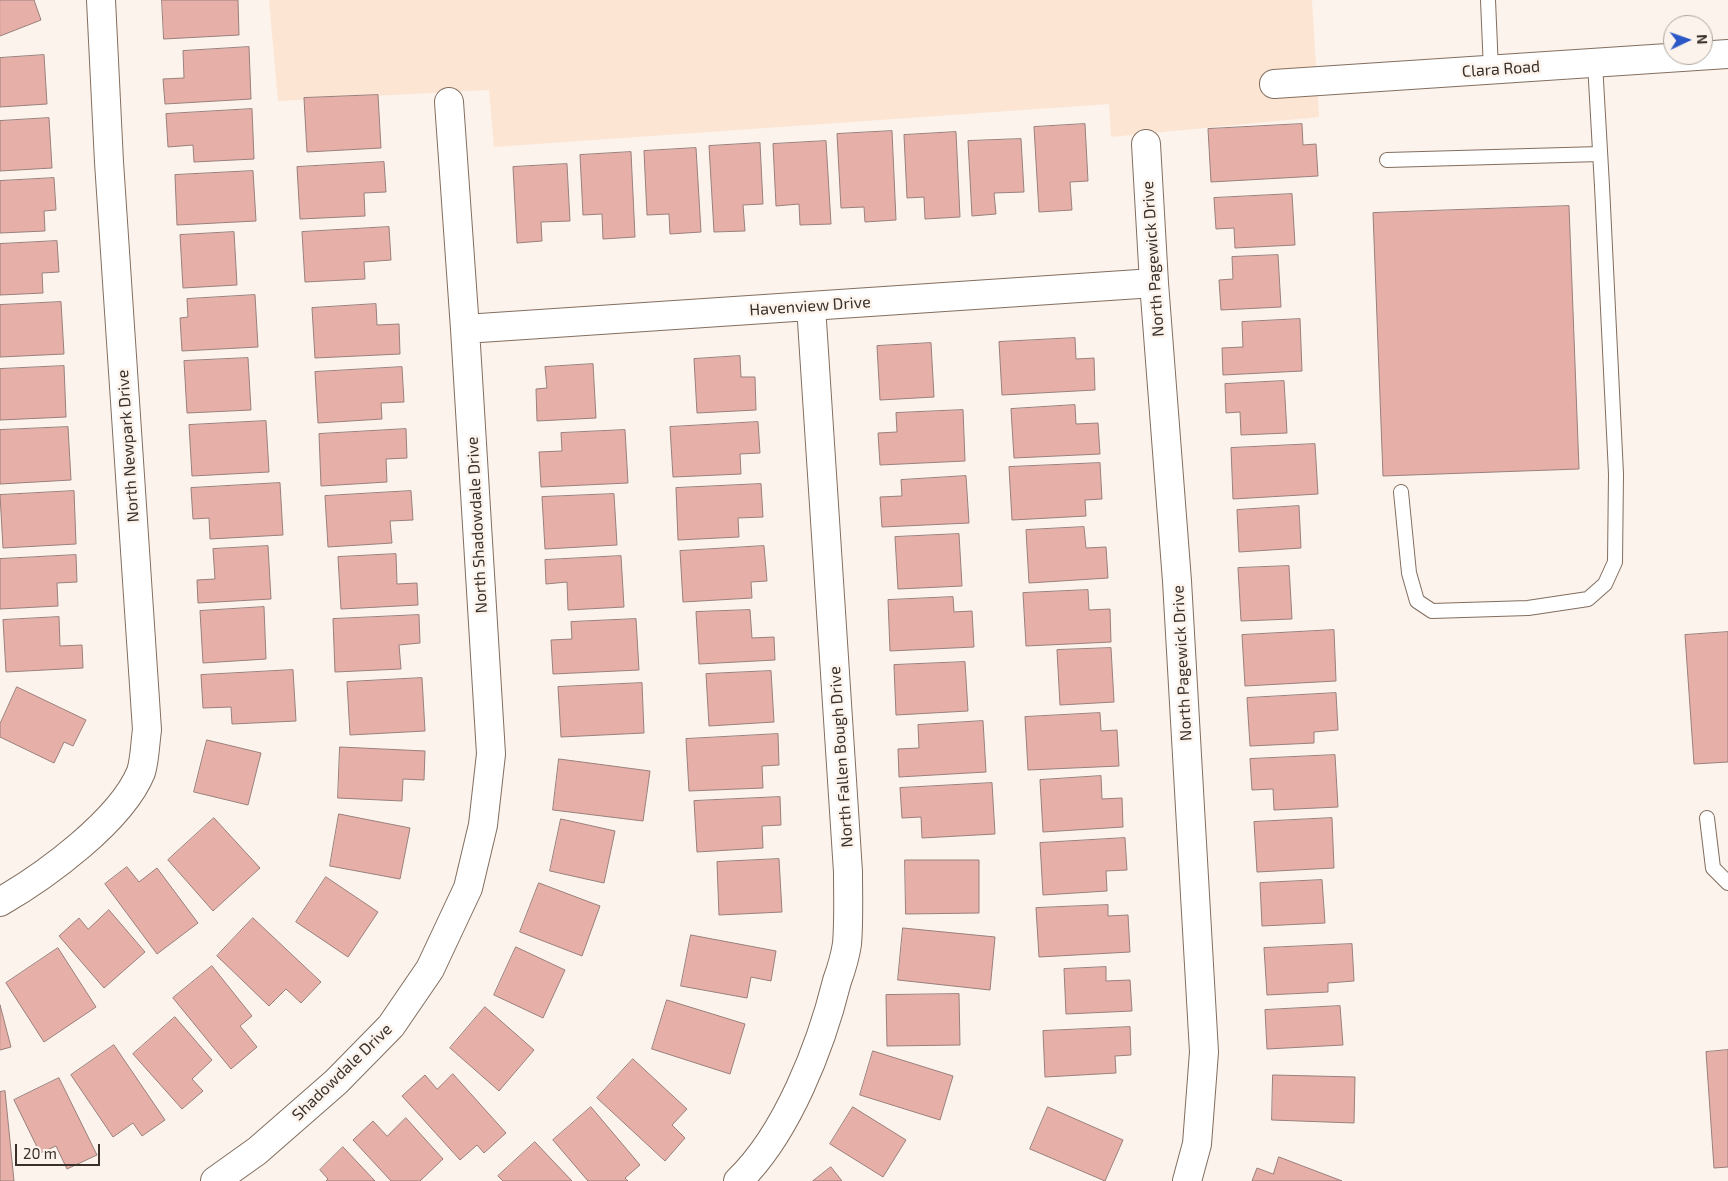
<!DOCTYPE html>
<style>
body{margin:0}
#map{position:relative;width:1728px;height:1181px;overflow:hidden;background:#fcf3ec;font-family:"Exo 2",sans-serif}
canvas{display:block}
.north{position:absolute;left:1663px;top:15px;width:50px;height:50px;box-sizing:border-box;background:#fcf3ec;border:1px solid #aea59e;border-radius:50%;rotate:87deg;font-size:14px;font-weight:700;line-height:20px;text-align:center;color:#39302a}
.north::after{content:'';display:block;margin:auto;width:18px;height:22px;background:#2c58c7;clip-path:polygon(50% 0,100% 100%,50% 72%,0 100%)}
.scale{position:absolute;left:15px;top:1144px;width:85px;height:22px;box-sizing:border-box;border:2px solid #39302a;border-top:0;padding-left:6px;font-size:15px;line-height:18px;white-space:nowrap;color:#39302a;-webkit-text-stroke:4px #fcf3ec;paint-order:stroke}
</style>
<div id="map">
<canvas width="1728" height="1181"></canvas>
<div class="north">N</div>
<div class="scale">20 m</div>
</div>
<script>
const context = document.querySelector('canvas').getContext('2d');
context.lineJoin = 'round';
function fillPath(path, color) {
  context.fillStyle = color;
  context.fill(path, 'evenodd');
}
function strokePath(path, color, width, dash) {
  context.strokeStyle = color;
  context.lineWidth = width;
  context.lineCap = dash ? 'butt' : 'round';
  context.setLineDash(dash || []);
  context.stroke(path);
}
function label(font, color, halo, rows, align = 'center') {
  context.font = font + ' "Exo 2",sans-serif';
  context.lineWidth = 5;
  context.setLineDash([]);
  context.textBaseline = 'middle';
  context.strokeStyle = halo;
  context.fillStyle = color;
  for (const [text, x, y, turn = 0] of rows) {
    context.save();
    context.translate(x, y);
    context.rotate((+turn || 0) * Math.PI / 180);
    context.textAlign = isNaN(turn) ? turn : align;
    if (halo) context.strokeText(text, 0, 0);
    context.fillText(text, 0, 0);
    context.restore();
  }
}
fillPath(new Path2D(`
 M269 0H1312L1319 117 1111 137 1109 104 494 147 489 90 278 101Z`), '#fde5d3');
const building = new Path2D(`
 M0 0H34L41 20 0 36Z
 M162 0H238L239 35 164 39Z
 M249 47 251 99 165 104 163 79 184 78 183 51Z
 M44 55 47 104 0 107V58Z
 M378 95 381 148 307 152 304 98Z
 M252 109 254 159 194 162 193 145 168 147 166 114Z
 M49 118 52 168 0 171V121Z
 M1085 124 1088 181 1070 182 1072 210 1039 212 1034 127Z
 M1302 124 1303 145 1316 144 1318 176 1211 182 1208 129Z
 M892 131 896 220 865 222 864 207 841 208 837 134Z
 M956 132 960 217 925 219 924 197 907 198 904 135Z
 M1021 139 1024 192 994 193 996 214 972 216 968 141Z
 M826 141 831 224 800 225 799 204 776 206 773 144Z
 M760 143 763 204 743 205 745 231 714 232 709 146Z
 M696 148 701 232 670 234 669 214 647 215 644 151Z
 M631 152 635 237 603 239 602 214 583 215 580 155Z
 M384 162 386 192 364 193 365 216 300 219 297 167Z
 M567 164 570 221 541 222 542 241 517 243 513 167Z
 M253 171 256 221 177 225 175 175Z
 M54 178 56 210 44 211 45 231 0 233V181Z
 M1292 194 1295 245 1235 248 1234 228 1216 229 1214 198Z
 M1569 206 1579 469 1383 476 1373 213Z
 M389 227 391 260 364 262 365 279 305 282 302 232Z
 M234 232 237 285 183 288 180 235Z
 M57 241 59 272 42 273 43 293 0 295V244Z
 M1278 255 1281 307 1221 310 1219 280 1233 279 1232 257Z
 M255 295 258 347 182 351 180 318 188 317 187 299Z
 M61 302 64 354 0 357V305Z
 M376 304 377 325 399 324 400 354 315 358 312 308Z
 M1300 319 1302 371 1223 375 1222 348 1243 347 1242 322Z
 M1075 338 1076 359 1094 358 1095 390 1002 395 999 342Z
 M931 343 934 397 880 400 877 346Z
 M740 356 741 377H755L756 410 697 413 694 359Z
 M248 358 251 410 187 413 184 361Z
 M593 364 596 418 537 421 536 389 547 388 545 367Z
 M64 366 66 417 0 420V369Z
 M402 367 404 402 381 403 382 419 318 423 315 372Z
 M1284 381 1287 433 1241 435 1240 412 1226 413 1225 384Z
 M1075 405 1076 424 1098 423 1100 454 1014 458 1011 409Z
 M963 410 965 461 880 465 878 433 897 432 896 413Z
 M266 421 269 472 192 476 189 425Z
 M758 422 760 453 740 454 741 474 673 477 670 427Z
 M68 427 71 480 0 484V430Z
 M406 429 407 458 386 459 387 482 321 486 319 434Z
 M625 430 628 483 541 487 539 452 562 451 561 433Z
 M1315 444 1318 494 1233 499 1231 448Z
 M1100 463 1102 499 1085 500 1086 516 1012 520 1009 467Z
 M966 476 969 523 882 527 880 497 902 496 901 480Z
 M280 483 283 535 210 539 209 518 193 519 191 488Z
 M761 484 763 517 738 518 739 537 678 540 676 488Z
 M74 491 76 544 3 548 0 495Z
 M411 491 413 520 390 521 392 543 328 547 325 496Z
 M614 494 617 545 545 549 542 497Z
 M1299 506 1301 548 1239 552 1237 510Z
 M1084 527 1086 548 1106 547 1108 578 1029 583 1026 530Z
 M959 534 962 586 898 589 895 537Z
 M268 546 271 599 198 603 197 580 215 579 213 549Z
 M764 546 767 581 751 582 752 598 683 602 680 551Z
 M396 554 397 584 417 583 418 605 341 609 338 557Z
 M76 555 77 582 57 583 58 606 0 609V559Z
 M621 556 624 607 568 610 567 582 546 584 545 560Z
 M1289 566 1292 619 1241 621 1238 568Z
 M1088 590 1089 610 1110 609 1111 642 1026 646 1023 593Z
 M953 597 954 612 972 611 974 647 890 651 888 600Z
 M264 607 266 659 203 663 200 611Z
 M750 610 752 638 774 637 775 660 699 664 696 612Z
 M419 615 420 643 399 645 401 669 335 672 333 619Z
 M59 617 60 646 82 645 83 668 6 672 3 620Z
 M636 619 639 670 553 674 551 640 572 639 571 622Z
 M1334 630 1336 681 1245 686 1242 635Z
 M1728 632V762L1694 764 1685 635Z
 M1111 648 1114 702 1060 705 1057 650Z
 M965 662 968 711 896 715 894 665Z
 M293 670 296 721 232 724 231 707 203 708 201 675Z
 M771 671 774 722 709 726 706 674Z
 M422 678 425 731 350 735 347 682Z
 M642 683 644 733 561 737 558 687Z
 M17 687 86 720 73 746 64 742 54 763 0 737V724Z
 M1336 693 1338 730 1314 732V743L1250 746 1247 698Z
 M1100 713 1101 731 1117 730 1119 766 1028 770 1025 717Z
 M983 721 986 772 899 777 898 749 919 748 918 725Z
 M778 734 779 765 762 766 763 788 689 791 686 739Z
 M207 740 261 753 248 805 194 792Z
 M340 747 425 751 424 780 403 779 402 801 338 798Z
 M1335 755 1338 807 1274 810 1273 789 1252 790 1250 759Z
 M559 759 650 771 643 821 553 810Z
 M1101 776 1102 799 1122 798 1123 827 1043 832 1040 780Z
 M992 783 995 834 922 838 921 817 902 818 900 788Z
 M780 797 781 825 762 826 763 848 697 852 694 801Z
 M339 814 410 828 400 879 330 866Z
 M214 818 260 868 213 911 168 860Z
 M1332 818 1334 868 1257 872 1254 822Z
 M561 819 615 831 604 883 550 871Z
 M1125 838 1127 870 1106 871 1107 891 1043 895 1040 843Z
 M779 859 782 912 719 915 717 862Z
 M905 860H979V913L906 914Z
 M127 867 139 882 157 868 198 923 157 954 105 884Z
 M326 877 378 912 348 957 296 922Z
 M1322 880 1325 923 1262 926 1260 883Z
 M539 883 600 906 582 956 520 932Z
 M1108 905V916L1128 915 1130 952 1039 957 1036 908Z
 M109 910 145 952 104 988 59 936 79 918 88 929Z
 M253 918 321 982 301 1003 286 989 269 1006 217 956Z
 M903 928 995 937 990 990 898 980Z
 M691 935 776 951 771 981 751 977 747 998 681 986Z
 M1352 944 1354 981 1328 983V992L1267 995 1264 948Z
 M516 947 565 970 543 1018 494 995Z
 M58 948 96 1007 44 1042 6 983Z
 M212 966 252 1016 240 1026 257 1047 231 1069 173 998Z
 M1106 967V981L1130 980 1132 1011 1066 1014 1064 969Z
 M959 994 960 1045 887 1046 886 995Z
 M667 1000 745 1024 730 1074 652 1049Z
 M0 1005 11 1047 0 1050Z
 M1340 1006 1343 1045 1267 1049 1265 1010Z
 M485 1007 534 1050 499 1091 450 1048Z
 M175 1017 212 1060 192 1079 203 1091 182 1109 133 1054Z
 M1130 1027 1131 1055 1115 1056 1116 1073 1045 1077 1043 1031Z
 M114 1045 165 1120 142 1136 133 1123 113 1137 71 1075Z
 M1728 1050V1167L1714 1168 1706 1052Z
 M873 1051 953 1076 940 1120 860 1095Z
 M633 1059 687 1109 672 1125 685 1138 665 1161 597 1098Z
 M453 1074 506 1133 484 1153 477 1145 460 1160 402 1096 425 1075 437 1089Z
 M1273 1075 1355 1077 1354 1123 1272 1120Z
 M59 1078 97 1155 67 1169 56 1146 40 1153 14 1100Z
 M5 1091 14 1181H0V1092Z
 M591 1107 640 1165 625 1178 628 1181H588L553 1140Z
 M853 1107 906 1140 883 1177 830 1144Z
 M1048 1107 1123 1140 1105 1181 1030 1149Z
 M406 1118 443 1159 420 1181H391L353 1140 373 1121 387 1136Z
 M535 1142 572 1181H503L498 1176Z
 M343 1147 375 1181H326L328 1179 320 1170Z
 M1279 1157 1342 1181H1252L1257 1168 1273 1174Z
 M831 1167 842 1181H813Z`);
fillPath(building, '#e6b0a8');
strokePath(building, '#9a7f7b', 1);
const lane = new Path2D(`
 M1488 0 1491 70
 M1387 160 1600 154
 M1401 492 1409 573 1417 601 1432 611 1528 608 1588 599 1605 584 1615 562 1616 474 1602 186 1595 63
 M1707 818 1713 868 1728 883`);
const street = new Path2D(`
 M1274 84 1728 54
 M1146 144 1154 283 1177 581 1204 1052 1197 1144 1187 1181
 M465 329 1154 283
 M0 902C45 876 121 821 141 772 145 759 145 743 147 730L109 162 101 0
 M215 1181 257 1151 336 1082 391 1026 430 969 468 888 483 825 491 754 465 329 449 102
 M738 1181C787 1134 821 1046 837 981 841 970 845 957 847 944 849 921 848 896 848 872L811 306`);
strokePath(lane, '#826e5f', 16);
strokePath(street, '#826e5f', 30);
strokePath(lane, '#fff', 14);
strokePath(street, '#fff', 28);
label('16px', '#39302a', '#fcf3ec', [
 ["Clara Road",1501,69,-4],
 ["North Pagewick Drive",1153,259,-94],
 ["Havenview Drive",810,306,-4],
 ["North Newpark Drive",128,446,-94],
 ["North Shadowdale Drive",477,525,-93],
 ["North Pagewick Drive",1182,663,-93],
 ["North Fallen Bough Drive",841,757,-94],
 ["Shadowdale Drive",342,1072,-44]
]);
</script>
